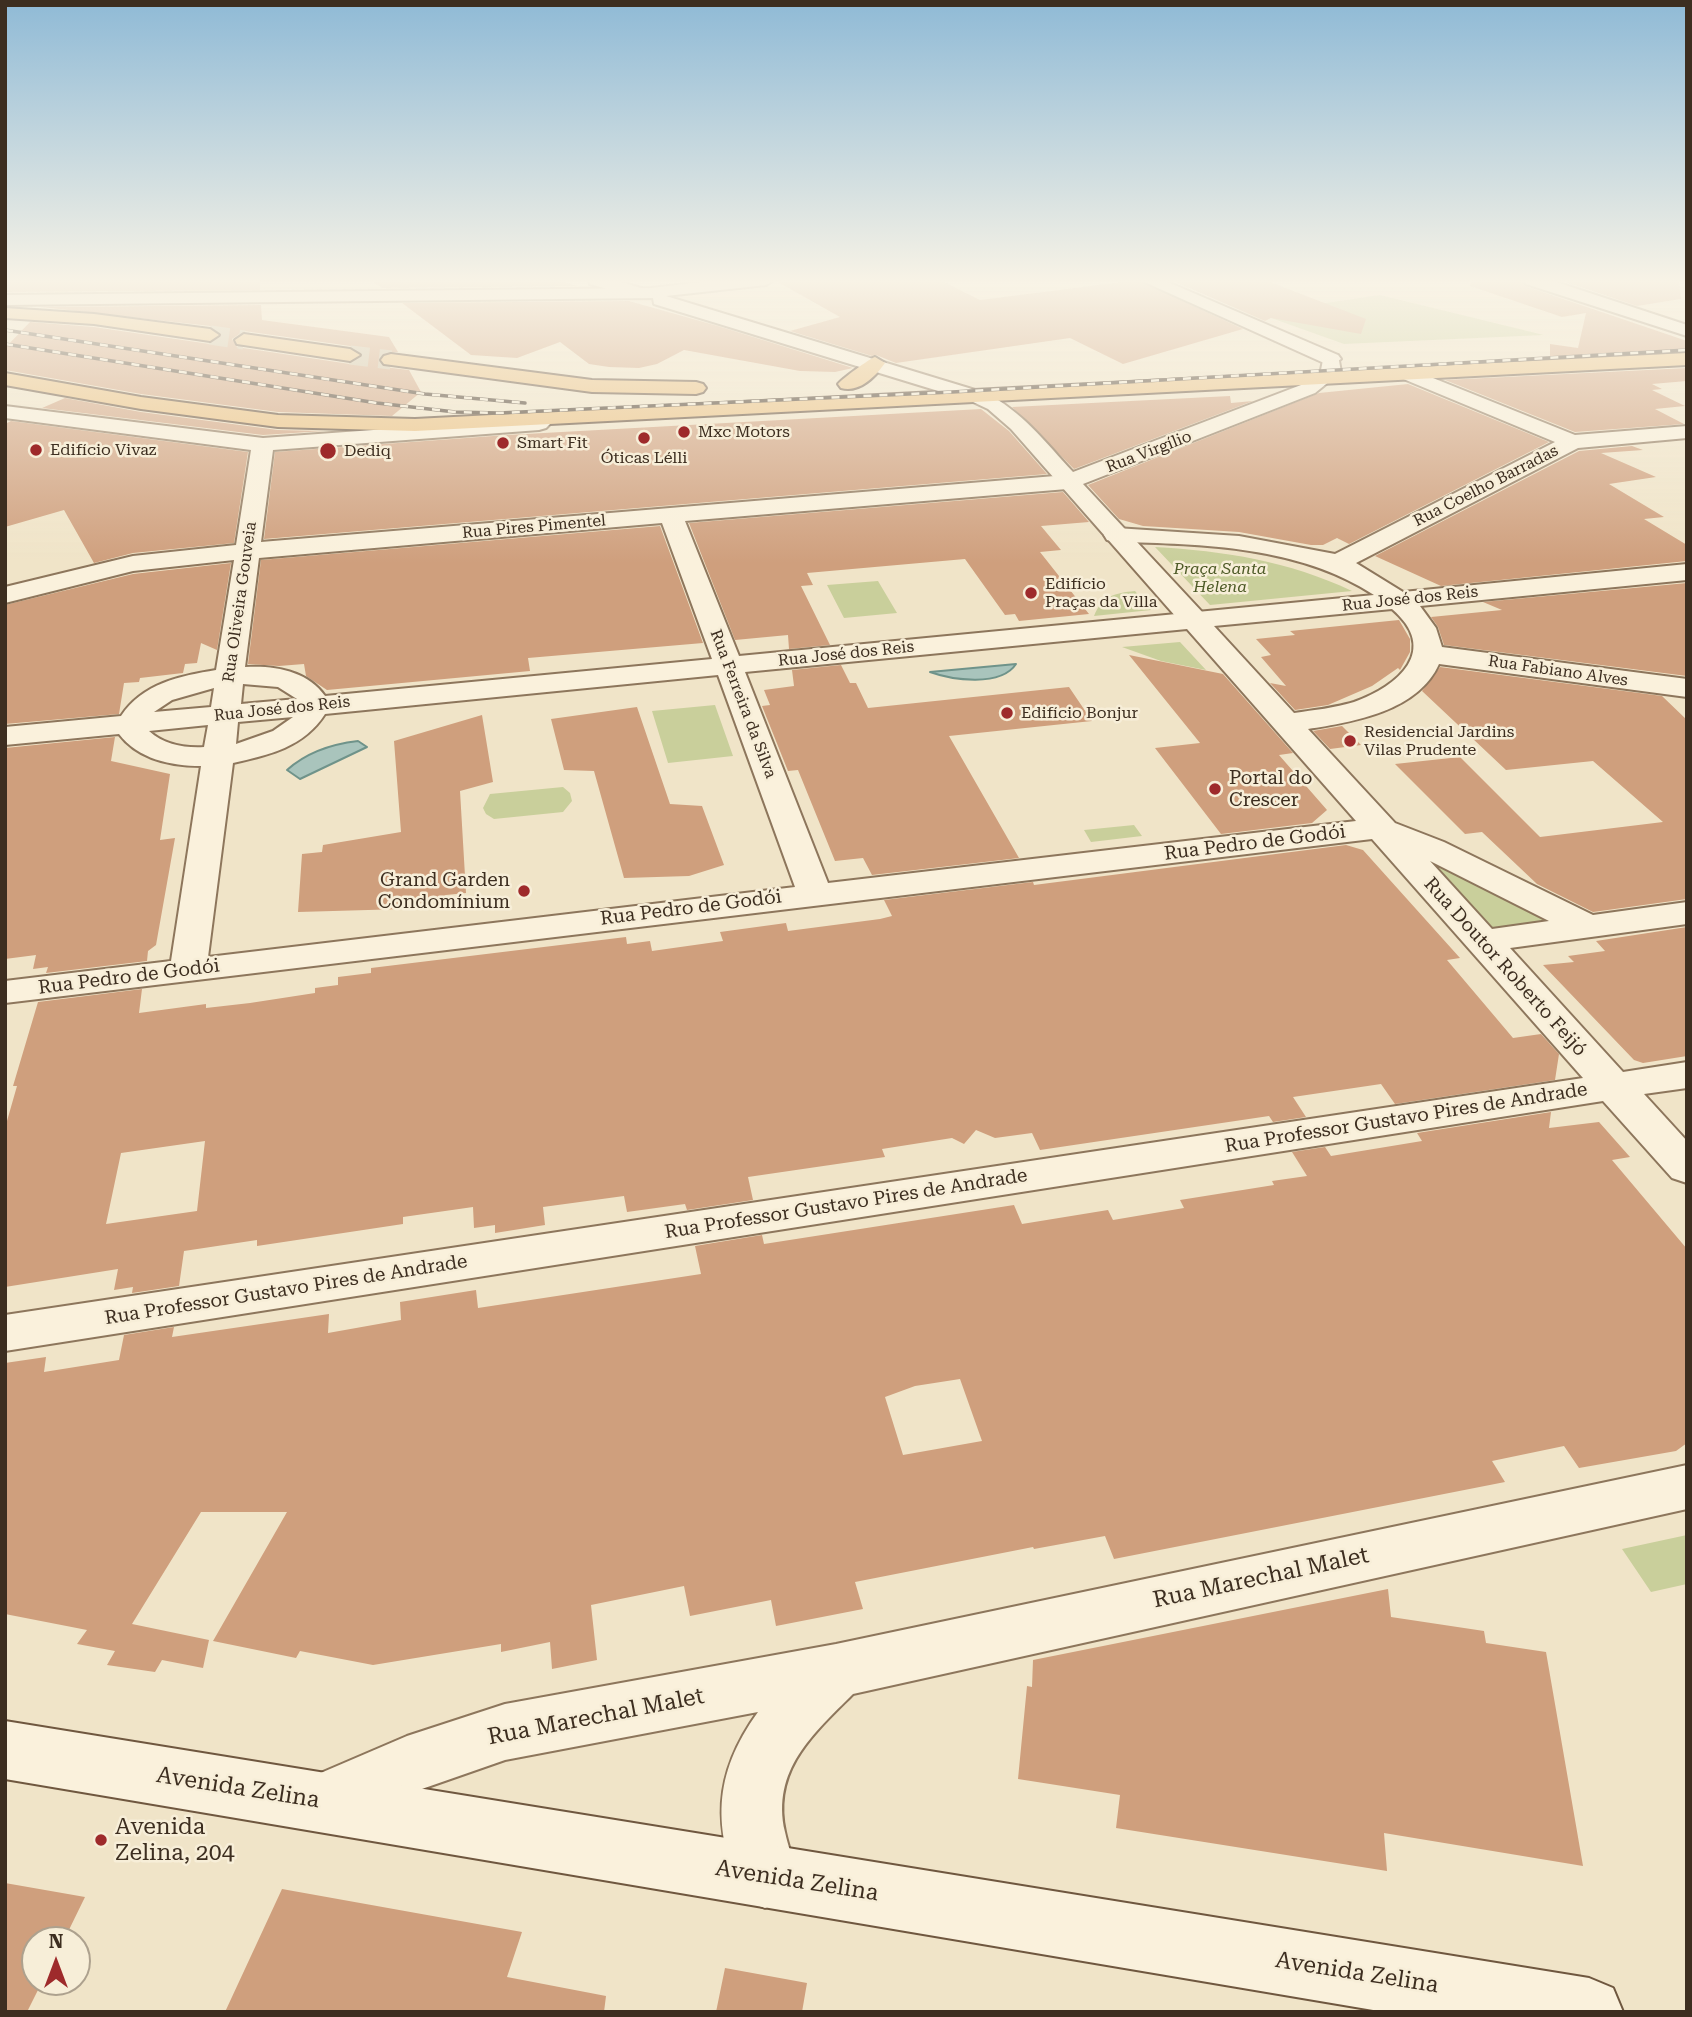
<!DOCTYPE html>
<meta charset="utf-8">
<style>
body{margin:0}
#map{position:relative;width:1692px;height:2017px;overflow:hidden;background:#f0e4c8;font-family:"Roboto Serif",serif}
canvas{display:block}
.frame{position:absolute;inset:0;border:7px solid #3d2e20;pointer-events:none}
.north{position:absolute;left:21px;top:1926px;width:70px;height:70px;box-sizing:border-box;background:#f7eed8;border:2px solid #ada18e;border-radius:50%;rotate:0deg;font-size:19px;font-weight:700;line-height:28px;text-align:center;color:#3d2e20}
.north::after{content:'';display:block;margin:auto;width:24px;height:32px;background:#9e2a2b;clip-path:polygon(50% 0,100% 100%,50% 72%,0 100%)}
</style>
<div id="map">
<canvas width="1692" height="2017"></canvas>
<div class="frame"></div>
<div class="north">N</div>
</div>
<script>
const context = document.querySelector('canvas').getContext('2d');
context.lineJoin = 'round';
function fillPath(path, color) {
  context.fillStyle = color;
  context.fill(path, 'evenodd');
}
function strokePath(path, color, width, dash) {
  context.strokeStyle = color;
  context.lineWidth = width;
  context.lineCap = dash ? 'butt' : 'round';
  context.setLineDash(dash || []);
  context.stroke(path);
}
function label(font, color, halo, rows, align = 'center') {
  context.font = font + ' "Roboto Serif",serif';
  context.lineWidth = 5;
  context.setLineDash([]);
  context.textBaseline = 'middle';
  context.strokeStyle = halo;
  context.fillStyle = color;
  for (const [text, x, y, turn = 0] of rows) {
    context.save();
    context.translate(x, y);
    context.rotate((+turn || 0) * Math.PI / 180);
    context.textAlign = isNaN(turn) ? turn : align;
    if (halo) context.strokeText(text, 0, 0);
    context.fillText(text, 0, 0);
    context.restore();
  }
}
fillPath(new Path2D(`
 M1380 295 1544 335 1344 344 1257 313Z
 M1155 547C1224 551 1289 561 1352 591L1210 605Z
 M878 581 897 613 844 618 827 585Z
 M1135 591 1151 610 1094 616C1102 596 1115 593 1135 591Z
 M1180 642 1206 670 1161 661 1122 647Z
 M715 705 733 756 668 763 652 711Z
 M563 787 570 793 572 801 563 812 494 819 486 814 483 808 490 794Z
 M1134 825 1142 836 1091 842 1084 830Z
 M1413 848 1556 923 1492 931Z
 M1687 1535V1584L1651 1592 1622 1549Z`), '#c9cf9b');
const water = new Path2D(`
 M1016 664C1001 687 952 680 930 672Z
 M358 741 367 747 300 779 287 770C307 752 332 744 358 741Z`);
fillPath(water, '#a9c4bc');
strokePath(water, '#6f938a', 2);
fillPath(new Path2D(`
 M5 280H260V290L5 292Z
 M371 280H557L577 286 382 288Z
 M940 280 980 300 1138 280 1243 329 1123 364 1070 338 896 363 876 355 872 356 790 331 840 317 776 281Z
 M1171 280H1265L1366 319 1361 334 1271 318 1265 321Z
 M1471 280H1522L1525 286 1687 341V350L1550 357V344L1578 348 1586 313 1562 317 1470 286Z
 M1560 280H1679L1681 299 1637 306Z
 M629 301 718 326 853 368 835 372 800 371 684 350 657 364 639 368 609 367 589 364 560 342 517 358 471 355 402 303Z
 M261 305 262 320 389 337 398 352 383 353 379 362 384 367 409 370 421 392 392 416 278 412 141 394 5 370V348L30 322 94 327 210 344 221 336 210 326 41 307ZM244 331 350 346 362 356 350 364 237 347 232 339Z
 M1687 368V381L1652 384 1662 389 1652 390 1685 406 1655 409 1684 424 1575 432 1445 380Z
 M1408 384 1549 442 1349 544 1337 538 1323 545H1311L1239 532 1143 526 1119 519 1088 485 1319 393Z
 M1230 396 1231 403 1253 401 1074 469 1012 407Z
 M65 398 141 412 278 430 324 431 263 435 42 408Z
 M981 409 1009 431 1047 474 264 539 275 452 507 435Z
 M11 421 248 452 234 543 133 553 94 563 64 510 5 527V424Z
 M1632 446 1643 450 1601 453 1656 477 1609 484 1664 517 1644 519 1687 545V561L1441 586 1375 556 1579 451Z
 M1063 492 1089 522 1041 526 1061 550 1040 552 1089 614 1019 621 1015 614 1005 615 965 559 807 573 813 585 801 586 830 645 789 649 788 635 735 640 689 523Z
 M660 526 703 643 528 658 530 671 327 690 306 676 304 664 279 666 248 664 261 560Z
 M231 563 217 650 201 643 197 663 185 664 183 673 140 678 139 682 124 683 119 714 5 724V605L133 574Z
 M1687 583V676L1444 645 1438 627 1431 617 1502 610 1483 602Z
 M1399 620 1410 639V652L1400 670 1398 668 1372 686 1328 705 1295 710 1270 683 1286 686 1261 657 1271 655 1256 639 1295 635 1290 631Z
 M1129 655 1223 674 1293 753 1279 755 1327 810 1312 823 1221 834 1155 748 1200 743Z
 M841 665 850 683H856L868 708 1069 687 1092 721 949 736 1019 858 872 875 863 858 835 861 798 770 788 771 762 706 770 705 764 690 794 686 792 670Z
 M1440 667 1662 696 1687 720V899L1593 912 1537 884 1482 832 1465 834 1395 764 1460 757 1540 837 1663 822 1593 761 1506 770 1422 691Z
 M637 707 670 804 702 806 724 865 689 876 624 878 594 771 564 770 551 719Z
 M482 715 493 782 460 791 466 893 446 895 403 909 298 912 302 854 322 852 323 845 401 832 394 741Z
 M1342 726 1361 745 1330 749 1313 731Z
 M115 737 111 761 170 774 160 840 175 838 156 945 148 951 147 961 46 973 48 967 33 969 36 955 5 959V748Z
 M1346 845 1363 850 1460 958 1447 960 1513 1038 1541 1034 1559 1054 1555 1080 1395 1104 1381 1084 1293 1097 1306 1117 1273 1122 1269 1116 1040 1150 1032 1133 995 1138 976 1130 964 1144 952 1138 882 1149 885 1157 748 1177 753 1200 687 1210 685 1204 627 1212 624 1196 543 1207 545 1225 495 1233V1225L474 1228 473 1207 403 1217V1224L257 1246V1240L184 1251 179 1286 132 1293 133 1287 114 1290 118 1269 5 1287V1128L17 1086H13L38 1002 142 989 139 1013 206 1004V1008L250 1003 315 993V988L338 985V977L371 973V968L626 937 627 944 650 941 652 951 723 941 720 932 786 923 788 931 880 919 892 916 884 900 1033 882 1034 885ZM205 1141 197 1211 106 1224 121 1153Z
 M1687 927V1056L1643 1063 1634 1060 1543 965 1574 962 1568 956 1605 951 1596 941Z
 M1551 1112 1549 1128 1599 1122 1630 1157 1612 1160 1687 1249V1443L1676 1451 1579 1468 1564 1446 1492 1461 1505 1482 1114 1559 1105 1536 1034 1549 1033 1547 855 1582 863 1609 776 1626 771 1600 690 1616 684 1586 591 1605 597 1660 552 1669 550 1642 501 1652V1644L373 1665 300 1651 296 1658 213 1641 287 1512H201L132 1624 209 1640 203 1668 162 1660 155 1672 107 1665 115 1651 77 1644 87 1630 5 1614V1363L46 1357 44 1372 119 1360 124 1335 174 1327 172 1337 329 1314 328 1333 401 1320 400 1302 476 1290 478 1308 701 1274 695 1246 762 1235 764 1244 1014 1205 1022 1224 1108 1210 1113 1220 1184 1208 1180 1200 1274 1185 1272 1181 1307 1176 1292 1152 1325 1147 1331 1156 1422 1141 1417 1133ZM960 1379 982 1441 903 1455 885 1397 915 1386Z
 M1388 1589 1391 1617 1484 1631 1486 1643 1546 1652 1583 1866 1384 1833 1387 1871 1116 1828 1120 1795 1018 1779 1027 1686 1032 1687 1033 1660Z
 M5 1883 85 1897 64 1940H35V1982H42L27 2012H5Z
 M282 1889 522 1932 507 1977 606 1996 604 2012H225Z
 M725 1968 807 1983 802 2012H716Z`), '#cf9f7d');
strokePath(new Path2D(`
 M210 335 244 340
 M350 355 391 360`), '#ccc0a6', 19, [19, 10]);
const minor = new Path2D(`
 M588 280H615L644 289 647 293 638 298 590 284Z
 M1140 280H1163L1338 355 1341 359 1331 365 1324 363Z
 M1408 368 1575 435 1687 426V438L1578 448 1356 563 1403 592 1687 564V580L1420 606 1436 628 1442 647 1687 679V697L1439 664C1418 711 1354 722 1308 729L1395 823 1444 842 1593 915 1687 902V924L1510 948 1623 1072 1687 1062V1088L1644 1094 1687 1141V1183L1672 1178 1603 1101 5 1351V1315L1583 1078 1372 839 5 1003V981L171 961 201 766C171 766 138 759 119 734L5 745V727L121 716C143 683 180 676 216 670L234 560 133 571 5 603V587L133 556 236 545 251 450 5 418V406L263 438 539 418 546 420 550 424 546 428 539 430 273 450 261 542 1067 475 1075 477 1078 482 1075 487 1067 489 685 521 739 656 1374 595C1299 546 1203 544 1116 542L1107 540 1104 535 1107 530 1116 528 1239 536 1335 554 1555 442 1401 378 1398 374 1401 370ZM662 523 712 659 325 696C308 671 274 665 245 667L259 558ZM1392 609C1440 650 1399 686 1354 702 1335 708 1314 710 1294 713L1214 626ZM1187 629 1356 821 828 883 745 672ZM718 675 795 887 208 957 233 763C269 755 304 747 325 714ZM243 684 278 687 297 699 241 704ZM214 688 211 707 154 712 172 700ZM293 717 273 731 236 744 238 722ZM208 725 204 747C185 748 164 745 149 731ZM1430 861 1549 921 1492 929Z
 M1687 1465V1509L853 1694C813 1734 771 1770 785 1832 792 1864 801 1866 788 1899L765 1908 742 1899C713 1828 712 1776 758 1712L505 1760 419 1790 324 1832 302 1823 293 1802 302 1781 407 1736 505 1704 836 1644Z`);
const tertiary = new Path2D(`
 M718 280H774L766 285 666 296 985 393C1021 410 1046 443 1073 472L1301 385 1321 370 1324 355H1338L1341 372 1315 393 1083 484 1204 614 1207 620 1204 626 1194 628 1184 626 1011 429 988 409 971 401 654 304 653 298 5 305V295L651 288Z
 M1524 280H1550L1687 325V336L1526 284Z`);
const secondary = new Path2D(`
 M5 1721 1589 1978 1613 1988 1623 2012H1385L5 1779Z`);
const trunk = new Path2D(`
 M5 308 94 314 210 329 219 335 210 341 94 324 5 318Z
 M244 334 350 349 360 355 350 361 237 344 235 340Z
 M1687 353V365L415 431 278 427 141 409 5 385V373L141 397 278 415 415 419Z
 M391 354 592 380 696 382 703 384 706 388 703 392 696 394 592 392 384 364 381 360 384 356Z
 M875 357 885 363C875 377 859 393 841 388L838 384C842 379 869 359 875 357Z`);
strokePath(minor, '#8d765c', 4);
strokePath(tertiary, '#8d765c', 4);
strokePath(secondary, '#6f573f', 4);
strokePath(trunk, '#5b4430', 4);
fillPath(minor, '#faf1dc');
fillPath(tertiary, '#faf1dc');
fillPath(secondary, '#faf1dc');
fillPath(trunk, '#eabe7c');
const rail = new Path2D(`
 M5 330 425 394 525 403
 M5 344 377 403 455 412 499 413 952 392 1687 350`);
strokePath(rail, '#3d2e20', 3.5);
strokePath(rail, '#f7eed8', 2.5, [8]);
const sky = context.createLinearGradient(0, 0, 0, 563);
sky.addColorStop(0, '#8fbad6');
sky.addColorStop(0.5, '#f8f3e6');
sky.addColorStop(1, '#f8f3e600');
context.fillStyle = sky;
context.fillRect(0, 0, 1692, 563);
for (const [x, y, r, color] of [
 [684,432,7,"#9e2a2b"],
 [644,438,7,"#9e2a2b"],
 [503,443,7,"#9e2a2b"],
 [36,450,7,"#9e2a2b"],
 [328,451,9,"#9e2a2b"],
 [1031,593,7,"#9e2a2b"],
 [1007,713,7,"#9e2a2b"],
 [1350,741,7,"#9e2a2b"],
 [1215,789,7,"#9e2a2b"],
 [524,891,7,"#9e2a2b"],
 [101,1840,7,"#9e2a2b"]
]) {
  const dot = new Path2D();
  dot.arc(x, y, r, 0, 2 * Math.PI);
  context.fillStyle = color;
  context.fill(dot);
  strokePath(dot, '#f7eed8', 2.5);
}
label('16px', '#3d2e20', '#f7eed8', [
 ["Mxc Motors",698,432],
 ["Smart Fit",517,443],
 ["Edifício Vivaz",50,450],
 ["Dediq",344,451],
 ["Óticas Lélli",644,458,"center"],
 ["Edifício",1045,584],
 ["Praças da Villa",1045,602],
 ["Edifício Bonjur",1021,713],
 ["Residencial Jardins",1364,732],
 ["Vilas Prudente",1364,750]
], 'left');
label('16px', '#3d2e20', '#f7eed8', [
 ["Rua Virgílio",1149,452,-21],
 ["Rua Coelho Barradas",1486,486,-27],
 ["Rua Pires Pimentel",534,527,-5],
 ["Rua José dos Reis",1410,599,-6],
 ["Rua Oliveira Gouveia",240,602,-82],
 ["Rua José dos Reis",846,654,-6],
 ["Rua Fabiano Alves",1558,671,8],
 ["Rua Ferreira da Silva",743,704,69],
 ["Rua José dos Reis",282,709,-6]
]);
label('italic 16px', '#4d5a26', '#f7eed8', [
 ["Praça Santa",1220,569],
 ["Helena",1220,587]
]);
label('19px', '#3d2e20', '#f7eed8', [
 ["Portal do",1229,778],
 ["Crescer",1229,800],
 ["Grand Garden",510,880,"right"],
 ["Condomínium",510,902,"right"]
], 'left');
label('19px', '#3d2e20', '#f7eed8', [
 ["Rua Pedro de Godói",1255,843,-7],
 ["Rua Pedro de Godói",691,908,-7],
 ["Rua Doutor Roberto Feijó",1505,967,48],
 ["Rua Pedro de Godói",129,977,-7],
 ["Rua Professor Gustavo Pires de Andrade",1406,1118,-9],
 ["Rua Professor Gustavo Pires de Andrade",846,1204,-9],
 ["Rua Professor Gustavo Pires de Andrade",286,1290,-9]
]);
label('23px', '#3d2e20', '#f7eed8', [
 ["Rua Marechal Malet",1261,1578,-12],
 ["Rua Marechal Malet",596,1717,-11],
 ["Avenida Zelina",238,1788,9],
 ["Avenida Zelina",797,1881,9],
 ["Avenida Zelina",1357,1973,9]
]);
label('23px', '#3d2e20', '#f7eed8', [
 ["Avenida",115,1827],
 ["Zelina, 204",115,1853]
], 'left');
</script>
